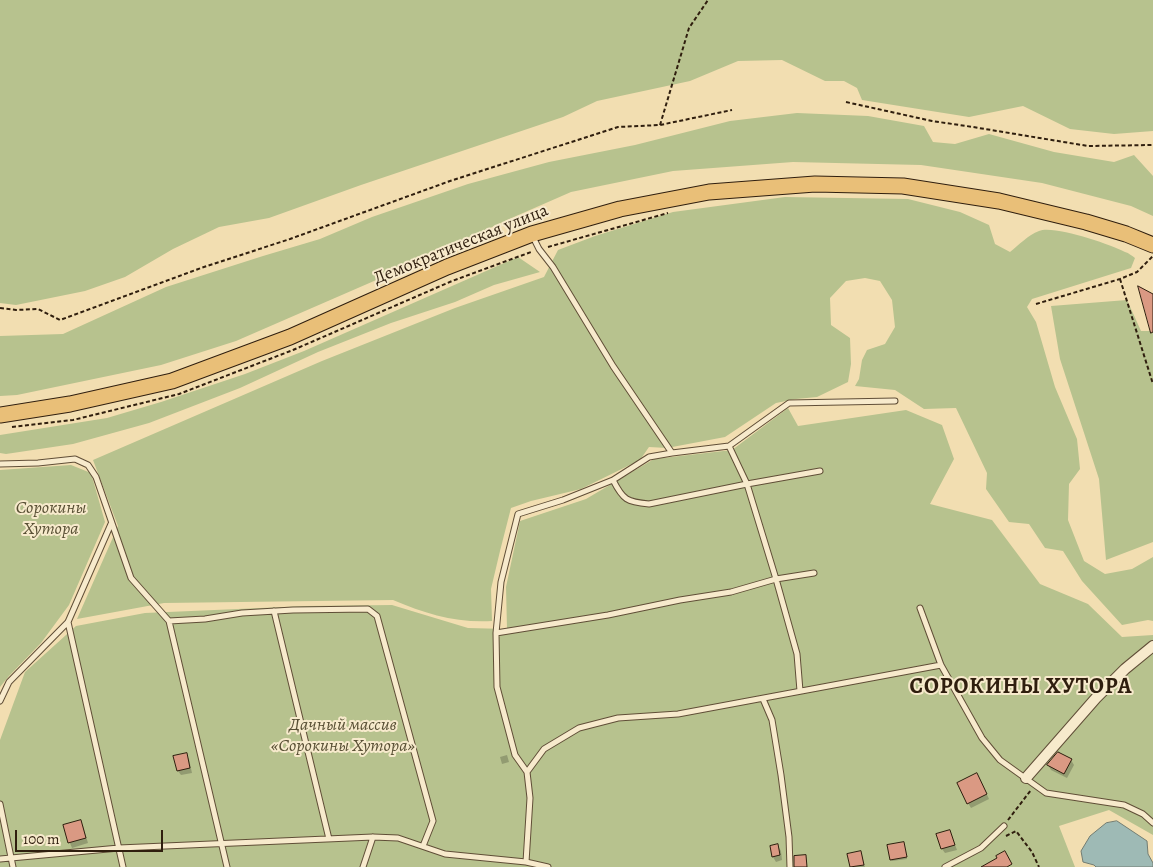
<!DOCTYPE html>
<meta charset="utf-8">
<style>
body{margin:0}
#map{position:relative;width:1153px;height:867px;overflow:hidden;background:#f2deb1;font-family:Alegreya,serif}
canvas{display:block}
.scale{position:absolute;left:15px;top:830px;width:148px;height:22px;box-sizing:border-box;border:2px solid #2f1e0e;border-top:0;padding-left:6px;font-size:15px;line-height:18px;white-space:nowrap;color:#2f1e0e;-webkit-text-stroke:4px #f7eacc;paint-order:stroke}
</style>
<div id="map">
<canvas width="1153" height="867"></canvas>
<div class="scale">100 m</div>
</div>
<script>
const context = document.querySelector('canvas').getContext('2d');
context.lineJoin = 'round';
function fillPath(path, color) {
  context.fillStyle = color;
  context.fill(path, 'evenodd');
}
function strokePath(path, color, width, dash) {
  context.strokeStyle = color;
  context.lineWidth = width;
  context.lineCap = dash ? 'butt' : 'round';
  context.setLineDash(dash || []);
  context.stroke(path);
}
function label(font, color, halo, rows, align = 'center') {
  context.font = font + ' Alegreya,serif';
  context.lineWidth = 4;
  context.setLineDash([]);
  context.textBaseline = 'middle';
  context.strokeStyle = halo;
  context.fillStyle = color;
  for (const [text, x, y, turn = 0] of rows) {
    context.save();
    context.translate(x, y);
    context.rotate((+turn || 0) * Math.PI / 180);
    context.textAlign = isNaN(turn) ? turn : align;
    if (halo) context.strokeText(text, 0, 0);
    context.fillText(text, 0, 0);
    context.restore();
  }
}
fillPath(new Path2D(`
 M0 0H1153V131L1114 134 1070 129 1023 106 969 117 862 100 857 88 844 81H825L782 60 738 61 690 81 597 101 563 117 361 185 269 218 219 227 173 249 125 277 85 291 16 305 0 303Z
 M797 113 868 116 924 126 933 142 955 144 989 134 1054 152 1114 162 1134 155 1153 176V216L1131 206 1042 183 921 165 793 162 673 171 571 192 507 220 420 261 236 341 161 365 17 395 0 396V336L63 334 166 287 263 256 320 239 372 217 468 184 549 162 635 145 730 121Z
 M785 197 908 199 960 212 989 225 995 244 1010 252C1019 245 1028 235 1039 231 1054 225 1109 244 1125 252 1129 253 1132 256 1135 258L1131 268 1032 299 1027 307 1036 322 1055 387 1077 439 1080 469 1069 484 1068 520 1084 561 1105 574 1132 569 1153 557V621L1148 620 1122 625 1082 581 1063 551 1045 548 1029 524 1009 522 986 489 987 473 956 408 924 409 895 390 855 386 859 379 862 360 867 350 885 344 895 327 892 300 880 281 865 278 846 281 830 298 831 325 850 338 851 364 848 382 817 397 796 399 776 403 725 437 667 448 649 447 640 460 581 489 531 501 511 508 500 551 491 589 492 621C456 623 426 614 393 600L164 603 77 619 118 526 93 460 322 361 455 308 544 277 558 250 595 236 673 212Z
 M518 257 540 272 494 285 455 302 391 323 318 352 240 388 149 423 73 444 6 454 0 453V435L107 418 161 402 245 374 304 351Z
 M1127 300 1141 331H1153V542L1106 560 1099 479 1060 359 1051 306Z
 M788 408 798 426 906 410 942 425 954 459 930 504 992 520 1040 584 1088 604 1122 637 1153 635V835L1109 810 1059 826 1075 867H0V740L25 672 76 626 145 613 307 606 392 605 468 628 507 629 506 587 520 521 586 499 654 459 732 450Z
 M71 465 91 473 105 522 69 605 41 643 9 676 0 687V470Z`), '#b7c28e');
const water = new Path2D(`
 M1117 821 1147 841 1148 854 1153 863V867H1096L1094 865 1083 862 1081 851 1090 836 1106 823Z`);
fillPath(water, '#9ebab5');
strokePath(water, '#727c72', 1);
fillPath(new Path2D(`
 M186 755 189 759 192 773 181 775 178 771Z
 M507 755 509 762 502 764 500 757Z
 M1071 760 1074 765 1067 778 1051 770 1048 765Z
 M980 779 989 799 971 808 968 803Z
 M80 822 83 826 88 843 72 848 70 843 65 826Z
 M950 831 957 850 945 853 942 849Z
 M904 843 907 859 892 861 891 860Z
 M778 846 781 851 782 860 776 862 773 857Z
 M861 852 865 867H851L848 855Z`), '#0003');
const building = new Path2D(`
 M1138 286 1153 294V332L1151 333Z
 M1058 752 1072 759 1064 774 1047 765Z
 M187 753 190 768 177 771 173 756Z
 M977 773 987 794 967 804 957 783Z
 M81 820 86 838 68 843 63 825Z
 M950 830 955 845 941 849 936 834Z
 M904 842 907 857 890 860 887 845Z
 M778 844 780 855 772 857 770 846Z
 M861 851 864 865 850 867 847 854Z
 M1005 851 1012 864 1007 867H981L997 858 996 856Z
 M806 855 807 867H794V856Z`);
fillPath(building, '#da9983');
strokePath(building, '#2f1e0e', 1);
const service = new Path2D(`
 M532 235 539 249 553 267 613 366 672 453 649 457 613 480
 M729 446 747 484 776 579 797 654 800 691
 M672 453 729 446 789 403 895 401
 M0 464 38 463 75 459 88 465 96 477 131 578 169 621 205 619 242 613 293 610 368 609 377 616 433 821 423 846
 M920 608 941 665 982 738 1000 760 1046 793 1124 805 1143 814 1153 823
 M274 611 329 839
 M169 621 227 867
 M68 622 123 867
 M496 633 501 582 518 514 563 500 613 480C623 500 627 502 649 504L747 484 820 471
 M763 699 772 720 781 775 789 837 790 867
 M0 701 9 682 68 622 111 524
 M527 772 515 755 497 687 496 633 608 615 680 600 731 592 776 579 814 573
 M0 804 13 867
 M0 859 119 848 373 837 398 838 445 854 526 862 548 867
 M526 862 530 798 527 772 544 749 579 728 618 718 678 714 941 665
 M363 867 373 837
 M945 867 981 848 1004 826`);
const minor = new Path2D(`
 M1026 778 1096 698 1125 669 1153 646`);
const primary = new Path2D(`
 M0 415 70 404 172 381 290 337 447 267 532 234 620 209 709 192 815 184 903 186 999 201 1086 222 1126 234 1153 245`);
strokePath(service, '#604e37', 7);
strokePath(minor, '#604e37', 12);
strokePath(primary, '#2f1e0e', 17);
strokePath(new Path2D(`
 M846 102 932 121 973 127 1088 146 1153 145
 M660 125 689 28 708 0
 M548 247 668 213
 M1120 279 1153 384
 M1036 304 1120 279 1137 272 1153 256
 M0 308 16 310 38 309 60 320 201 268 290 239 450 181 618 127 660 125 732 110
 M12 427 73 420 179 394 293 350 452 281 531 252
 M1008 820 1031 790
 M1006 836 1016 831 1032 852 1039 867`), '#2f1e0e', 2, [4, 2.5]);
strokePath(service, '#f7eacc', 5);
strokePath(minor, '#f7eacc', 10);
strokePath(primary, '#e9bf78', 15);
label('18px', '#2f1e0e', '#f7eacc', [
 ["Демократическая улица",461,245,-22]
]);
label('italic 18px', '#584f34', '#f7eacc', [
 ["Сорокины",51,509],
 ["Хутора",51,530],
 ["Дачный массив",343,726],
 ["«Сорокины Хутора»",343,747]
]);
context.letterSpacing = '1px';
label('bold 22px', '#2f1e0e', '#f7eacc', [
 ["СОРОКИНЫ ХУТОРА",1021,688]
]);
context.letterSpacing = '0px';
</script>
